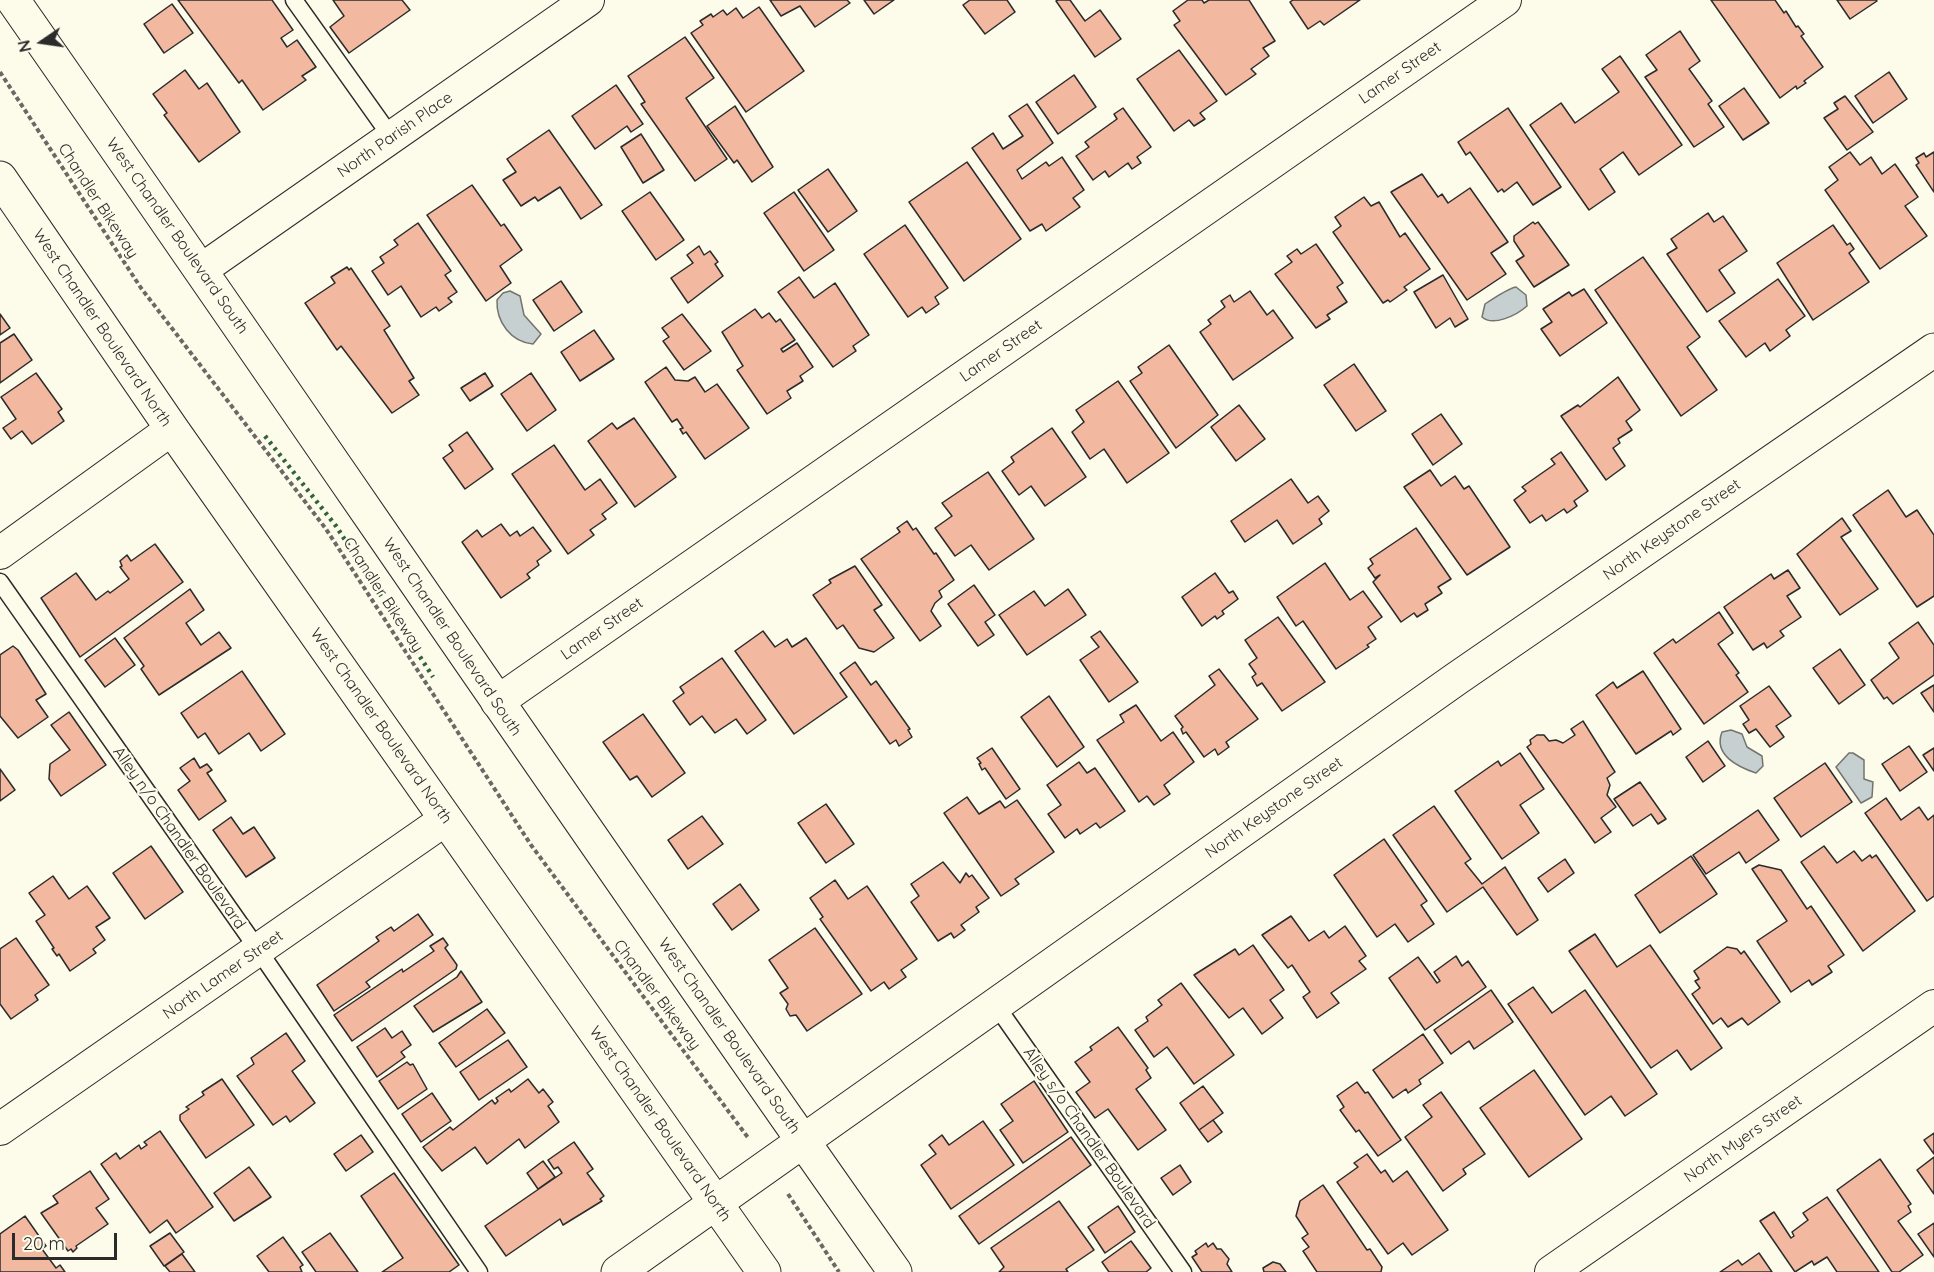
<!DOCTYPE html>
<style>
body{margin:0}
#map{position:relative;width:1934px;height:1272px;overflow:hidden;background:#fdfbea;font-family:Quicksand,sans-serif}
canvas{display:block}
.north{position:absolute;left:12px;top:12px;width:60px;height:60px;-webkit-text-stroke:4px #fdfbea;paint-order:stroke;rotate:257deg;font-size:16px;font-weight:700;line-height:24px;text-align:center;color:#2b2b2b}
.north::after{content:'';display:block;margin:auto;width:21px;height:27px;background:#2b2b2b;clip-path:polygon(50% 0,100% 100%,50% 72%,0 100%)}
.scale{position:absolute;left:12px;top:1233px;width:105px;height:27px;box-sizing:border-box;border:3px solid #2b2b2b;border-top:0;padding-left:8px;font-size:18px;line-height:21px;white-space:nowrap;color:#2b2b2b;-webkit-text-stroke:4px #fdfbea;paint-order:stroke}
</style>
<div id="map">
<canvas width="1934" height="1272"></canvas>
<div class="north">N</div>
<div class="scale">20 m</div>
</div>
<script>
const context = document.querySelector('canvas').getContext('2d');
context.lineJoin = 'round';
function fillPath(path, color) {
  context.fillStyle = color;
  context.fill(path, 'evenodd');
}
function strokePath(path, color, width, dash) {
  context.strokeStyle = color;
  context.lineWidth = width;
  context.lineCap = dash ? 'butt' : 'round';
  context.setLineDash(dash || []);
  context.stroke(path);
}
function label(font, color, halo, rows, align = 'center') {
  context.font = font + ' Quicksand,sans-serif';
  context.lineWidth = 4.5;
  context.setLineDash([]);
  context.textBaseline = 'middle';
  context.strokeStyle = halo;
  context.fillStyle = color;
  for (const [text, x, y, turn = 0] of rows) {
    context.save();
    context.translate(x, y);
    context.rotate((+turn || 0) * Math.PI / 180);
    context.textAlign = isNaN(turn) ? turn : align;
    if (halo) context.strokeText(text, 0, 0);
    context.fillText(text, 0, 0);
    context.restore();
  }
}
const water = new Path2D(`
 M1516 287 1526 295 1527 306C1517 315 1493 327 1482 317L1485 304C1491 300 1510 288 1516 287Z
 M510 291 520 296 524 315 541 334 533 344C511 342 496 322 497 300L503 293Z
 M1731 730 1742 734 1747 747 1762 756 1763 766 1756 773C1738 767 1713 755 1722 732Z
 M1849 753H1853L1864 760V779L1873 782 1872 797 1861 803 1836 767Z`);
fillPath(water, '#c7d0d0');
strokePath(water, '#74746e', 1.5);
const building = new Path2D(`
 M178 0H272L293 30 281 38 287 47 297 40 316 67 302 76 306 80 263 110 242 80 239 83Z
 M333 0H402L410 10 349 53 330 27 344 16Z
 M770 0H847L850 3 815 27 800 6 781 16Z
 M864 0H894L874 14Z
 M970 0H1007L1015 12 985 34 963 5Z
 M1058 0H1070L1085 21 1100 10 1121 39 1095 57 1056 1Z
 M1188 0H1202L1204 3 1209 0H1249L1275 41 1263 48 1269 56 1251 69 1256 74 1226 95 1174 25 1180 21 1173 11Z
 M1293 0H1360L1324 25 1320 21 1308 29 1290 2Z
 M1711 0H1775L1784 13 1786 11 1796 27 1798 26 1804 34 1801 36 1823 67 1804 81 1806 83 1797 89 1796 86 1780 98Z
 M1837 0H1876L1877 1 1850 19Z
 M172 4 193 33 164 53 144 24Z
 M759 7 804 71 746 112 691 33 703 25 700 21 711 14 713 17 723 10 727 15 736 8 743 18Z
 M1680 31 1700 61 1689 69 1712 101 1708 104 1724 127 1694 147 1645 77 1657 70 1646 55Z
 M685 37 714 78 686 98 727 159 695 181 641 104 645 102 628 76Z
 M1179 50 1217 101 1200 113 1205 119 1194 126 1189 120 1174 131 1137 79Z
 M1620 56 1682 145 1639 175 1623 152 1600 169 1615 192 1589 210 1530 125 1561 103 1575 123 1619 92 1602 69Z
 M185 70 199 89 207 83 240 132 199 162 164 115 167 113 153 94Z
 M1889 72 1907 99 1873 123 1855 96Z
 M1074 75 1096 107 1058 134 1036 102Z
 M616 85 643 124 631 132 627 126 595 149 572 116Z
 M1744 88 1769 123 1743 140 1719 106Z
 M1845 96 1873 132 1847 150 1824 118 1838 109 1834 103Z
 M1027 104 1053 143 1017 170 1022 179 1046 162 1049 166 1062 157 1084 190 1073 198 1080 207 1046 231 1042 224 1030 231 972 148 993 133 1003 149 1023 136 1009 116Z
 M735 106 773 167 752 182 737 160 734 163 707 126Z
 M1123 108 1151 147 1137 157 1141 163 1132 169 1128 163 1109 177 1105 171 1093 180 1076 156 1089 147 1085 142 1117 119 1114 114Z
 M1508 108 1561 187 1533 205 1517 182 1504 192 1502 189 1498 192 1470 152 1466 155 1458 142Z
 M549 130 602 205 581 219 560 187 538 201 535 197 521 206 503 180 516 172 507 159Z
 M641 134 664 170 643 183 621 147Z
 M1850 152 1860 165 1871 157 1882 174 1895 164 1918 197 1905 206 1927 236 1880 269 1825 190 1838 180 1829 167Z
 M1934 152V192L1916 165 1919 163 1916 158 1924 153 1926 157Z
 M967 162 1021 239 964 281 909 202Z
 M828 169 857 211 828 232 798 190Z
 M1422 174 1438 197 1442 194 1448 203 1470 188 1508 242 1491 253 1506 274 1467 300 1391 192Z
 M472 185 501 226 504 224 522 250 500 266 511 283 486 301 427 215Z
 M650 192 684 240 656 260 622 211Z
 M794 192 834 250 804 271 764 213Z
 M1364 197 1371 206 1379 202 1400 237 1405 233 1430 269 1404 287 1407 290 1390 302 1388 300 1383 303 1333 232 1341 226 1335 217Z
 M1708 213 1714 222 1723 216 1747 251 1719 270 1735 293 1707 312 1667 254 1677 248 1671 239Z
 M1533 222 1535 224 1538 222 1569 265 1534 287 1516 261 1524 256 1514 241V236Z
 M418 223 451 271 445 275 457 292 448 298 452 302 439 311 436 307 421 317 401 286 388 295 372 271 384 263 380 257 398 245 394 240Z
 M905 225 948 288 935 297 939 304 926 313 922 307 908 317 864 254Z
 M1833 225 1847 245 1850 243 1854 249 1849 253 1869 282 1813 320 1777 263Z
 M1316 244 1343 283 1337 287 1347 302 1327 315 1330 319 1316 328 1275 274 1292 262 1287 256 1297 249 1301 254Z
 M699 246 704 255 710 251 718 262 715 264 723 276 688 303 671 278 693 263 687 255Z
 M1643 257 1700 337 1687 347 1717 390 1681 416 1595 290Z
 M347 267 349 270 351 268 390 326 384 330 414 378 409 381 419 395 392 413 341 346 337 350 305 303 335 283 331 277Z
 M1443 275 1468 319 1455 327 1450 318 1436 328 1414 292Z
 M799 277 814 298 835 283 869 335 853 346 856 351 833 367 778 292Z
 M1778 279 1805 316 1786 330 1790 336 1770 351 1765 343 1746 357 1719 321Z
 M561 281 582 312 554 331 533 300Z
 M1584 289 1607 323 1560 356 1541 329 1552 322 1543 309 1569 292 1572 296Z
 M1250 291 1267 315 1273 310 1293 338 1233 380 1200 332 1211 324 1208 320 1225 307 1221 301 1230 295 1234 302Z
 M755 309 762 318 769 313 776 322 780 319 795 340 781 349 783 352 797 343 813 367 800 376 803 381 787 391 791 398 767 414 737 370 743 366 722 332Z
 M0 314 10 328 0 335Z
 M682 314 711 351 684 370 663 341 669 337 662 328Z
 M594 330 614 359 580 381 561 352Z
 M14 334 32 360 0 383V343Z
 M1169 345 1218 415 1176 448 1130 381 1142 373 1138 367Z
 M1354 364 1386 411 1356 431 1324 385Z
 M666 367 675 380 688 381 695 377 705 392 717 384 749 428 705 459 686 432 683 434 680 429 683 428 677 419 672 422 645 382Z
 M36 373 62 409 58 412 64 421 32 444 22 431 11 439 3 428 16 419 1 397Z
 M485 373 493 386 470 401 461 388Z
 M531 373 556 410 527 431 501 394Z
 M1618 377 1640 410 1626 421 1632 430 1618 439 1620 443 1613 448 1625 466 1606 480 1561 416 1578 405 1580 407Z
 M1118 381 1169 453 1127 483 1104 449 1090 459 1072 432 1084 422 1076 410Z
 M1239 405 1265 439 1236 461 1211 427Z
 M1441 414 1462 444 1433 465 1412 434Z
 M634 418 676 477 635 507 588 441 612 423 617 429Z
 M1052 428 1086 477 1045 506 1031 486 1019 495 1002 471 1014 462 1011 457Z
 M467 432 493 469 465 489 443 458 453 451 449 445Z
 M554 445 585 490 600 479 617 503 602 514 606 519 590 530 594 535 568 554 512 474Z
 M1561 452 1588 491 1574 501 1577 506 1567 513 1564 509 1546 521 1542 515 1530 523 1514 500 1526 491 1522 487 1555 464 1551 459Z
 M1430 470 1441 486 1455 476 1464 489 1469 486 1510 547 1467 575 1404 487Z
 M988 472 1034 539 989 570 971 545 955 556 935 528 952 516 942 503Z
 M1291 479 1308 503 1318 496 1329 511 1319 519 1322 524 1293 544 1277 520 1245 542 1231 521Z
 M1888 490 1906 517 1917 510 1934 535V596L1917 607 1853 515Z
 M1842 518 1851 531 1841 537 1878 589 1840 615 1797 554Z
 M907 521 913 530 916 528 934 554 936 553 954 580 939 591 942 597 935 603 931 611 941 626 920 641 861 559 900 532 897 528Z
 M501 524 510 536 517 531 520 536 533 527 551 551 537 561 539 565 527 574 530 578 501 598 462 542 477 530 482 537Z
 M1416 528 1451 579 1438 587 1442 593 1425 604 1428 610 1417 617 1414 613 1401 622 1373 582 1380 575 1375 578 1368 568 1373 564 1370 559Z
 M155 544 183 582 80 657 41 598 76 573 96 600 108 591 110 593 129 579 120 567 122 566 120 561 127 555 131 561Z
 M1325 563 1350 600 1363 591 1382 617 1368 627 1376 639 1367 645 1369 647 1336 669 1303 621 1296 626 1277 597Z
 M855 566 882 605 874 610 894 638 874 652 859 648 843 625 837 629 813 595 831 583 829 580Z
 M1788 570 1800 588 1787 596 1801 617 1780 631 1784 636 1767 648 1764 643 1753 650 1724 607 1771 574 1774 579Z
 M1215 573 1229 593 1233 591 1238 599 1222 611 1224 614 1217 619 1215 616 1202 626 1182 597Z
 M974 585 995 615 985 622 994 635 978 646 948 604Z
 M190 589 204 610 186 623 201 645 219 632 231 648 159 695 141 669 144 666 124 638Z
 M1068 589 1086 615 1027 655 999 615 1034 591 1045 606Z
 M1719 612 1733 633 1718 644 1739 673 1736 675 1748 692 1704 724 1654 653 1673 639 1676 643Z
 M1278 617 1325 682 1282 711 1262 683 1257 686 1252 677 1256 674 1249 664 1257 658 1245 640Z
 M1918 622 1934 645V675L1893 704 1887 697 1884 699 1871 680 1899 658 1889 643Z
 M763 631 775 647 787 639 792 647 806 638 847 697 794 734 735 651Z
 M1100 631 1138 682 1109 702 1080 660 1099 647 1091 637Z
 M115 638 135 665 105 687 85 660Z
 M13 646 18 650 46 694 36 700 48 717 18 738 0 716V655Z
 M1840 649 1865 685 1839 704 1813 668Z
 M722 658 766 720 747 734 736 719 715 733 702 716 690 725 673 701 684 693 680 687Z
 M855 662 871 685 876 681 910 729 908 730 912 737 899 746 896 740 890 744 840 673Z
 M1219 669 1258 719 1226 742 1229 747 1218 755 1215 749 1204 757 1186 732 1183 734 1181 729 1183 727 1175 716 1215 685 1209 676Z
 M242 671 285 734 261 751 249 733 219 754 205 733 198 738 181 713Z
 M1643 671 1681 729 1673 735 1671 731 1636 754 1596 695 1613 682 1617 688Z
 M1934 685V712L1921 693Z
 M1769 686 1791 716 1776 726 1784 737 1770 747 1756 729 1749 733 1743 724 1749 720 1740 706Z
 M1049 696 1084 747 1057 767 1021 717Z
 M1136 705 1161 741 1173 732 1194 762 1164 785 1170 794 1154 805 1147 796 1139 802 1097 740 1124 722 1120 715Z
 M69 712 106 765 61 796 49 779 50 764 70 750 51 725Z
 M643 714 685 773 652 797 637 776 630 780 603 742Z
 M1583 721 1615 772 1607 778 1610 785 1607 795 1616 807 1601 818 1611 832 1595 843 1527 747 1531 744 1530 740 1537 735H1544L1549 741 1556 740 1563 743 1575 735 1571 729Z
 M1708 741 1725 766 1703 782 1686 757Z
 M1909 746 1927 772 1900 791 1882 764Z
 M992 748 1020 789 1006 799 985 768 982 770 979 764 981 763 977 758Z
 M1934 748V771L1923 755Z
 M1520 753 1544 789 1520 805 1539 833 1502 859 1455 791 1498 761 1501 766Z
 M194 758 200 768 207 764 212 770 207 773 226 801 199 820 178 790 190 781 180 768Z
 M1079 762 1087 773 1095 768 1125 811 1100 828 1096 823 1080 834 1077 829 1065 838 1048 814 1061 805 1047 785Z
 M1825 763 1852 802 1801 837 1774 798Z
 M0 769 15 790 0 801Z
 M1640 782 1666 819 1658 824 1651 814 1633 826 1614 799Z
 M967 797 979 814 1000 801 1005 808 1017 800 1054 852 1015 879 1019 884 1001 896 944 813Z
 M1886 798 1901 820 1919 807 1928 820 1934 815V896L1927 901 1865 813Z
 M826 804 854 844 826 863 798 823Z
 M1434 806 1471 859 1465 863 1482 884 1505 867 1538 920 1517 935 1483 887 1447 912 1393 835Z
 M1758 810 1779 840 1746 863 1739 852 1706 874 1693 855Z
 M702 816 723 844 688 869 668 840Z
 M231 817 243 834 254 827 275 858 246 877 213 830Z
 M1384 839 1427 901 1421 905 1434 924 1408 942 1395 924 1377 937 1334 875Z
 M151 846 183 892 145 919 113 873Z
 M1824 846 1837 863 1854 851 1862 861 1870 855 1872 858 1876 855 1915 911 1863 951 1801 862Z
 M1691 856 1717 894 1660 933 1635 895Z
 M1565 859 1574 873 1548 892 1538 878Z
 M943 862 960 883 966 873 969 877 972 875 989 898 976 907 979 912 961 925 965 930 954 938 951 933 938 941 911 902 919 896 911 884Z
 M1759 865 1781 870 1807 909 1811 906 1844 955 1828 966 1832 972 1812 985 1809 980 1791 992 1757 941 1787 921 1752 869Z
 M53 876 69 899 87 886 110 918 96 927 105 940 93 949 96 953 70 971 59 954 57 956 52 949 54 948 36 921 45 915 29 893Z
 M835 880 848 899 867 886 917 959 901 970 906 977 889 989 884 982 871 991 820 919 823 917 810 898Z
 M740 884 759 910 732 930 713 904Z
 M418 914 433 935 366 982 370 987 334 1011 317 985 379 941 376 937 391 927 394 931Z
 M1291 916 1309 941 1324 931 1329 938 1345 926 1366 956 1359 961 1366 969 1331 993 1339 1003 1317 1018 1303 997 1310 992 1292 965 1288 968 1262 935Z
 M815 928 862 994 807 1031 796 1015 790 1016 786 1009 788 1004 780 993 788 988 769 960Z
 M1595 934 1617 967 1650 945 1722 1048 1691 1070 1677 1050 1651 1068 1569 951Z
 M16 938 49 985 35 995 38 1000 11 1019 0 1004V949Z
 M443 938 448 945 445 948 457 965 456 969 352 1041 334 1015 402 969 403 972 434 951 430 946Z
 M1253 945 1284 990 1270 1000 1283 1018 1262 1034 1243 1008 1229 1018 1194 975 1235 949 1239 955Z
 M1727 947 1737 949 1741 954 1744 951 1780 1002 1748 1025 1742 1018 1728 1027 1721 1018 1713 1024 1692 994 1700 988 1695 981 1699 979 1694 971Z
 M1456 956 1462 966 1468 961 1486 987 1425 1030 1389 978 1418 957 1437 983 1440 981 1434 972Z
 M461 971 482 1002 433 1032 414 1006 457 977Z
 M1181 983 1234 1055 1194 1084 1167 1047 1154 1057 1135 1030 1148 1021 1146 1017 1162 1005 1158 1000Z
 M1533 987 1552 1013 1585 990 1657 1094 1625 1116 1611 1096 1585 1115 1508 1004Z
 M1491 990 1513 1022 1474 1049 1469 1041 1451 1054 1434 1030Z
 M487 1009 505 1033 456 1067 439 1043Z
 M1118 1027 1148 1068 1146 1070 1151 1078 1136 1089 1166 1130 1138 1150 1108 1109 1095 1118 1076 1092 1090 1082 1075 1062 1092 1050 1090 1047Z
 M385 1028 392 1038 402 1031 411 1045 401 1052 405 1057 377 1077 357 1047Z
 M286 1033 305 1061 292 1071 315 1103 290 1122 286 1116 273 1125 237 1076 254 1064 251 1058Z
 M1423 1034 1443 1063 1419 1080 1421 1084 1408 1093 1406 1089 1393 1098 1373 1070Z
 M508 1040 527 1067 479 1100 460 1072Z
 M407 1062 410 1065 413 1064 427 1089 398 1109 379 1081Z
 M1534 1070 1582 1139 1529 1177 1480 1108Z
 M222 1079 254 1125 206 1158 180 1120V1115L189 1109 186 1107 204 1095 202 1092Z
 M528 1079 539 1093 543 1089 553 1102 548 1106 559 1122 525 1148 519 1139 487 1164 475 1147 442 1171 423 1147 450 1127 453 1130 492 1100 495 1104 498 1101 496 1098 509 1089 511 1092Z
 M1034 1081 1068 1132 1023 1163 1000 1130 1013 1121 1001 1104Z
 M1357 1082 1365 1093 1368 1092 1401 1140 1378 1156 1359 1130 1356 1132 1340 1110 1344 1107 1337 1096Z
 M1203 1086 1223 1113 1199 1130 1180 1103Z
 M1441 1092 1485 1154 1463 1169 1466 1174 1443 1191 1405 1137 1432 1117 1423 1105Z
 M432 1093 451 1121 421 1142 402 1114Z
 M1213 1120 1222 1132 1208 1142 1199 1130Z
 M983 1121 1014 1165 951 1209 921 1165 936 1154 929 1145 942 1135 949 1145Z
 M160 1131 213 1207 176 1233 167 1220 150 1233 101 1164 116 1153 120 1159 139 1145 141 1149 147 1145 144 1142Z
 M1934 1133V1154L1924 1140Z
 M361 1135 373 1152 346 1171 334 1154Z
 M1071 1137 1091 1165 979 1244 959 1216Z
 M574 1142 593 1169 587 1173 604 1196 600 1199 602 1201 563 1225 560 1219 506 1256 485 1226 562 1173 558 1167 554 1169 548 1160Z
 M1367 1154 1381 1173 1385 1170 1393 1182 1407 1171 1448 1230 1412 1255 1403 1243 1388 1254 1337 1182 1358 1167 1354 1163Z
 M1934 1157V1194L1917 1170Z
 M1880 1159 1911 1204 1908 1206 1911 1212 1898 1221 1923 1255 1899 1272H1892L1837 1190Z
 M543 1161 555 1177 538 1189 527 1173Z
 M1180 1165 1191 1182 1173 1195 1161 1178Z
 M249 1167 271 1197 234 1221 214 1193Z
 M90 1171 109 1199 96 1208 108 1224 76 1246 77 1248 73 1252 71 1249 68 1251 41 1213 58 1203 53 1196Z
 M394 1173 459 1265 449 1272H382L403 1258 361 1196Z
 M1323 1185 1367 1250 1370 1249 1382 1267 1381 1272H1317L1303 1251 1309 1247 1302 1238 1308 1234 1296 1216 1300 1201Z
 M1827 1197 1879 1272H1837L1827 1257 1814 1265 1812 1261 1795 1272 1760 1221 1774 1212 1791 1238 1794 1236 1792 1232 1808 1220 1803 1213Z
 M1059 1201 1094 1250 1066 1269 1068 1272H999L1004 1267 991 1248Z
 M1118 1206 1135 1232 1105 1253 1088 1227Z
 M25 1216 46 1246 42 1249 56 1268 60 1265 65 1272H0V1234Z
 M1934 1223V1257L1918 1234Z
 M170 1233 184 1252 164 1266 150 1246Z
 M330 1233 358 1272H316L302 1252Z
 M283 1237 303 1265 300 1267 302 1272H269L257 1256Z
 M1131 1241 1151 1268 1146 1272H1109L1102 1262Z
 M1206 1243 1208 1247 1213 1243 1217 1249H1221L1229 1259 1227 1264 1232 1272H1202L1192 1257 1197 1254 1195 1251Z
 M1759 1253 1772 1272H1720L1738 1260 1742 1265Z
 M182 1254 195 1272H170L165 1266Z
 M1273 1262 1280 1264 1286 1272H1264L1263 1268Z`);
fillPath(building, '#f2b8a0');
strokePath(building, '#2b2b2b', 1.5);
const lane = new Path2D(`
 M294 0 392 138
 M0 582 259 951 479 1272
 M995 1004 1183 1272`);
const street = new Path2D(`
 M201 270 588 0
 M0 553 172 429
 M497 702 1505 0
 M0 1129 446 819
 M1551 1272 1934 1006`);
const secondary = new Path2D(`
 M13 0C308 423 597 850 895 1272
 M0 178 172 429 764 1272
 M618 1272 1456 679 1934 350`);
strokePath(lane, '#2b2b2b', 19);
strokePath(street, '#2b2b2b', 34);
strokePath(secondary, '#2b2b2b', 35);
strokePath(new Path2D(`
 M0 72 141 288 326 529 531 845 749 1139
 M788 1194 839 1272`), '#6a6964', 4, [4.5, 3]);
strokePath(lane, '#fdfbea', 16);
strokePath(street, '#fdfbea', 32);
strokePath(secondary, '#fdfbea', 33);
strokePath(new Path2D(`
 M265 436 336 526 433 677`), '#34623c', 4.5, [3, 4.5]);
label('16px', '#2b2b2b', '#fdfbea', [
 ["Lamer Street",1400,73,-35],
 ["North Parish Place",395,135,-35],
 ["Chandler Bikeway",98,201,57],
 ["West Chandler Boulevard South",177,236,55],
 ["West Chandler Boulevard North",102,328,56],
 ["Lamer Street",1001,351,-35],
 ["North Keystone Street",1672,530,-35],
 ["Chandler Bikeway",383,595,57],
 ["Lamer Street",602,629,-35],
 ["West Chandler Boulevard South",452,637,56],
 ["West Chandler Boulevard North",381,726,55],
 ["North Keystone Street",1274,808,-35],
 ["Alley n/o Chandler Boulevard",179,838,55],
 ["North Lamer Street",223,975,-35],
 ["Chandler Bikeway",657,995,53],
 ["West Chandler Boulevard South",729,1036,55],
 ["West Chandler Boulevard North",660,1124,55],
 ["Alley s/o Chandler Boulevard",1089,1138,55],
 ["North Myers Street",1743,1139,-35]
]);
</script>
